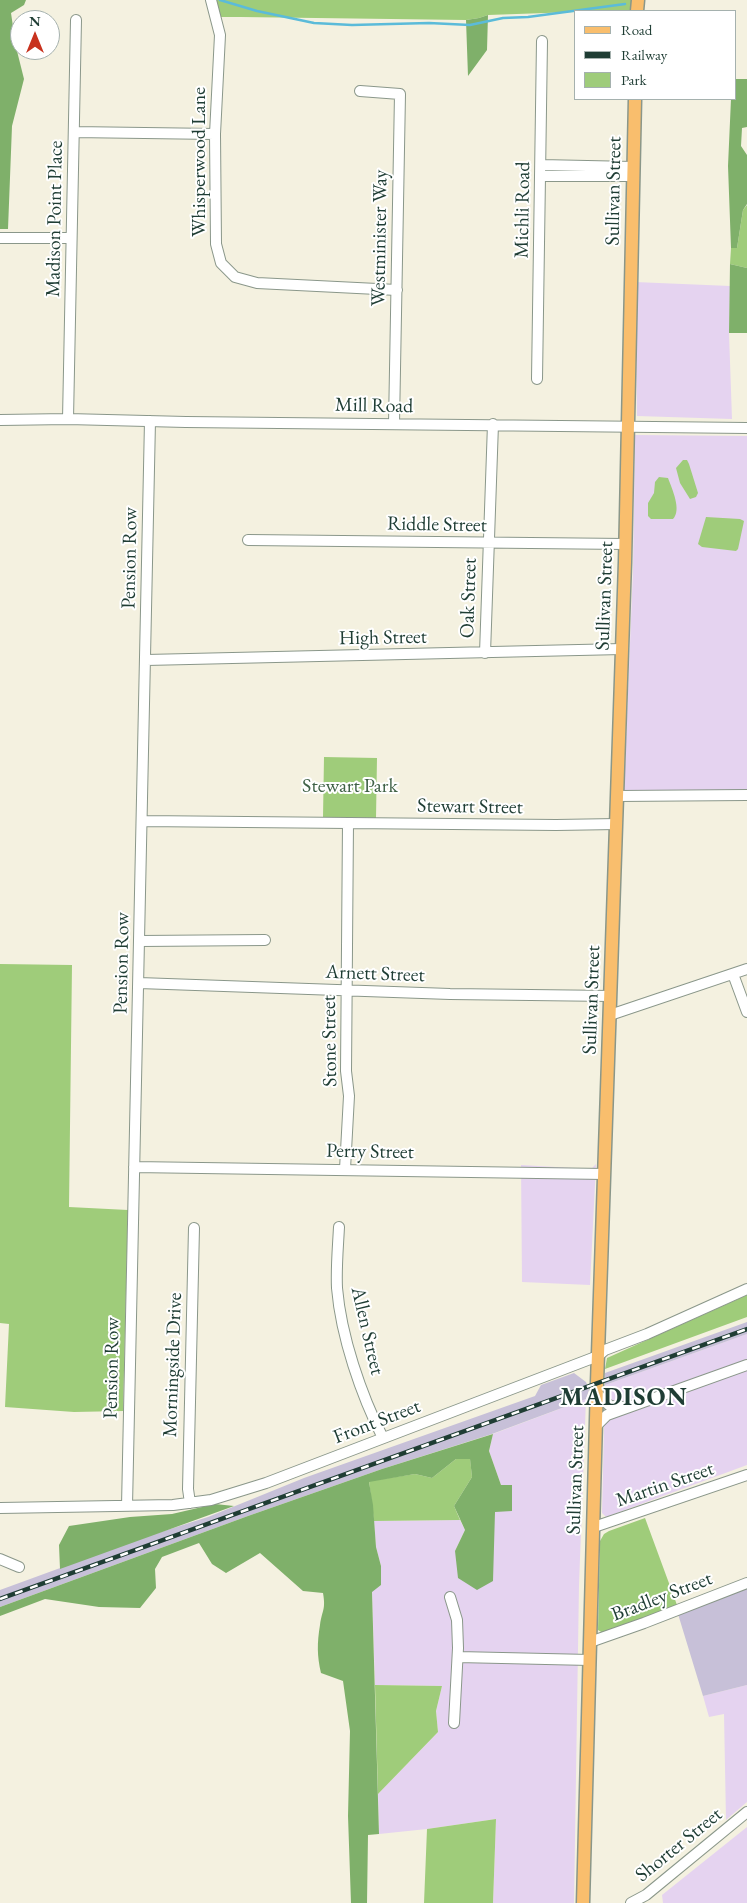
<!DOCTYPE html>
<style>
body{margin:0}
#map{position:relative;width:747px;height:1903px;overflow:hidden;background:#f4f1e0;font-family:"EB Garamond",serif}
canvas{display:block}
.legend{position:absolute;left:574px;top:10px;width:162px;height:90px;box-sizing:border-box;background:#fff;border:1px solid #a5b1ae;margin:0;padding:6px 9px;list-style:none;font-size:15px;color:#1f3d34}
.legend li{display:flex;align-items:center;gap:10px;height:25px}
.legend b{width:25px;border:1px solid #a5b1ae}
.north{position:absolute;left:10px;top:10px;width:50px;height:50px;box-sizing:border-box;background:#fff;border:1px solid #a5b1ae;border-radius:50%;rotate:0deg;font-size:14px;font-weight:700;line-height:20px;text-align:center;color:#1f3d34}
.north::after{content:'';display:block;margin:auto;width:18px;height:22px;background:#c8321e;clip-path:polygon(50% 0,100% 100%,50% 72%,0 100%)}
</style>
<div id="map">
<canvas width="747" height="1903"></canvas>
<ul class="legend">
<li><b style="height:6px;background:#f9be6d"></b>Road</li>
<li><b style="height:6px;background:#1f3d34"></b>Railway</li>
<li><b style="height:14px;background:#9fcc7a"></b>Park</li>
</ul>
<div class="north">N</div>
</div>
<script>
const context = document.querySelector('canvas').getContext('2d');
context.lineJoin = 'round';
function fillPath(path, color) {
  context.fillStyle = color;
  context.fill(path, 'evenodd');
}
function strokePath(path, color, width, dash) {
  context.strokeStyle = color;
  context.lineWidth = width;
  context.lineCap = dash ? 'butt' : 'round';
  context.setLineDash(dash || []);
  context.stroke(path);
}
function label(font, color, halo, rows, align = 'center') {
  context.font = font + ' "EB Garamond",serif';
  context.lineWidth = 4;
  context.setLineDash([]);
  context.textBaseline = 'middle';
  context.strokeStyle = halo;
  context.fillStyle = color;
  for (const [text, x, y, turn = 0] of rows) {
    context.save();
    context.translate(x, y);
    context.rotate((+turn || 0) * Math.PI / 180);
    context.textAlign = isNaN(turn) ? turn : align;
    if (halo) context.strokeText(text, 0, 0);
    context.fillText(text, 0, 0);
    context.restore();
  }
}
fillPath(new Path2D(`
 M635 282 730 286 729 333 732 419 637 416Z
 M635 435 747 436V790H624L633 570Z
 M596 1164 590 1285 522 1282 521 1165 591 1169Z
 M747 1334V1465L606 1517 602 1513 605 1385Z
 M586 1399 579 1585 574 1903H493L496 1819 427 1829 379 1834 378 1794 438 1732 436 1711 442 1686 375 1685 372 1591 381 1585V1566L376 1547 374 1521 460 1520 465 1530 455 1551 495 1511H512V1485H501L489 1451 493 1434Z
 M747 1685V1802L726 1820 724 1714 709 1717 703 1696Z
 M747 1827V1903H663L662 1895Z`), '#e5d3f0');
fillPath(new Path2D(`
 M747 1322V1334L605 1385V1373Z
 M574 1373 586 1382 589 1390 586 1399 492 1434 382 1469 248 1516 0 1607V1590L145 1537 208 1517 304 1478 535 1396 541 1385Z
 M747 1587V1685L703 1696 678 1614Z`), '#c7c0d8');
fillPath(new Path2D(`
 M216 0H632V10L488 15 479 18 466 20 241 17H220Z
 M747 205V268L730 264 731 248H737L743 210Z
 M683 460H687L689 464 698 493 696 497 690 499 680 483 676 468Z
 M659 477 668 478C672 489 682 510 673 519H651L648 516V503L654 493 655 482Z
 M706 517 740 519 744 521 738 549 736 551 702 547 698 544Z
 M324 757 377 758 376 818 323 817Z
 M0 964 72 965 69 1207 128 1210 123 1411 74 1412 5 1407 9 1324 0 1323Z
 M747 1295V1317L605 1369 607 1358Z
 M470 1458 472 1477 454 1506 460 1520 374 1521 369 1481 415 1474 432 1478 456 1459Z
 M645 1518 677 1605 603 1633 598 1630 600 1541 604 1534 609 1531Z
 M375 1685 442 1686 436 1711 438 1732 378 1794Z
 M496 1819 493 1903H424L427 1829Z`), '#9fcc7a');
fillPath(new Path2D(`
 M0 0H26L24 5 11 13 16 47 24 79 12 126 8 229H0Z
 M488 15 487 50 468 76 466 20 479 18Z
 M736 79H747V127L742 128 741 146 747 155V204L743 210 737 248H731L728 166 731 99H736Z
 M730 264 747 268V333H729Z
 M493 1434 489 1451 501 1485H512V1511L495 1512 493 1581 477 1590 458 1578 455 1551 465 1530 454 1506 472 1477 470 1459H456L432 1478 415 1474 369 1482 373 1505 376 1547 381 1566V1585L372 1592 379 1834 368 1835 367 1903H351L348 1816 350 1731 343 1681 321 1673C317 1656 317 1643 320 1625 322 1610 326 1610 323 1593L303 1591 260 1553 226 1573 212 1564 199 1543 162 1557 155 1569 156 1588 140 1608 99 1607 45 1599 0 1616V1607L248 1516 382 1469Z
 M215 1504 234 1506 60 1569 59 1545 69 1526 130 1517 172 1514Z`), '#7fb06a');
strokePath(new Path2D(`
 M220 0 257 11 314 23 352 25 429 23 470 25 503 18 528 17 625 4`), '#5bbbd9', 2.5);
const minor = new Path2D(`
 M211 0 220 35 215 134 216 244 221 263 235 277 257 283 397 290
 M360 91 400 94 394 424
 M74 132 215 134
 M541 165 633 167
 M541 176H633
 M0 238H71
 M537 379 542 41
 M68 419 76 20
 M0 420 68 419 186 422 747 428
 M248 540 625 544
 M485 653 493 424
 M146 660 622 649
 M618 796 747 795
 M142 821 556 825 617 824
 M140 941 265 940
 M733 974 747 1012
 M139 983 450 994 611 996
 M610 1015 747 969
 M134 1167 605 1174
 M345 1169 349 1096 346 1071 348 823
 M339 1227C338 1247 336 1268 337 1288 341 1336 361 1395 383 1438
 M597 1394 610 1406 624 1407
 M597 1425 607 1415 747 1365
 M190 1503 188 1489 194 1228
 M127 1506 150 421
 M0 1508 173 1505 211 1500 266 1483 598 1356 605 1350 647 1334 747 1289
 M594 1527 747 1475
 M0 1559 19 1567
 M450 1597 457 1620 458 1648 454 1723
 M590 1642 644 1623 747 1583
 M458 1657 590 1660
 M631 1903 646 1895 747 1812`);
const major = new Path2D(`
 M637 11 638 0
 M583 1903 597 1383 625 562 635 99`);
strokePath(minor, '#8a978a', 12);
strokePath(major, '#8a978a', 15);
strokePath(minor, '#fff', 10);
strokePath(major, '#f9be6d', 12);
const rail = new Path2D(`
 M0 1599 747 1329`);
strokePath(rail, '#1f3d34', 4.5);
strokePath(rail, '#fff', 2.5, [8]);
label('20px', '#1f3d34', '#fff', [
 ["Whisperwood Lane",200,162,-90],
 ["Sullivan Street",614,191,-89],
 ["Michli Road",523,210,-89],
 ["Madison Point Place",55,219,-89],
 ["Westminister Way",380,238,-89],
 ["Mill Road",374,406,1],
 ["Riddle Street",437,525,1],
 ["Pension Row",130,558,-89],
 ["Sullivan Street",605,596,-88],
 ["Oak Street",469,598,-88],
 ["High Street",383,638,-1],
 ["Stewart Street",470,807,1],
 ["Pension Row",122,963,-89],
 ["Arnett Street",375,974,2],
 ["Sullivan Street",592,1000,-88],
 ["Stone Street",330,1041,-91],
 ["Perry Street",370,1152,1],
 ["Allen Street",367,1331,77],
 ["Morningside Drive",173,1365,-88],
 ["Pension Row",112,1368,-89],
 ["Front Street",377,1422,-21],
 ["Sullivan Street",576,1480,-88],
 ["Martin Street",665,1485,-19],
 ["Bradley Street",662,1597,-21],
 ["Shorter Street",679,1845,-39]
]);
label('20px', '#3f6146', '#fff', [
 ["Stewart Park",350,787]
]);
context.letterSpacing = '1px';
label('bold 25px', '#1f3d34', '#fff', [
 ["MADISON",624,1398]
]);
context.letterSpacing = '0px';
</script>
